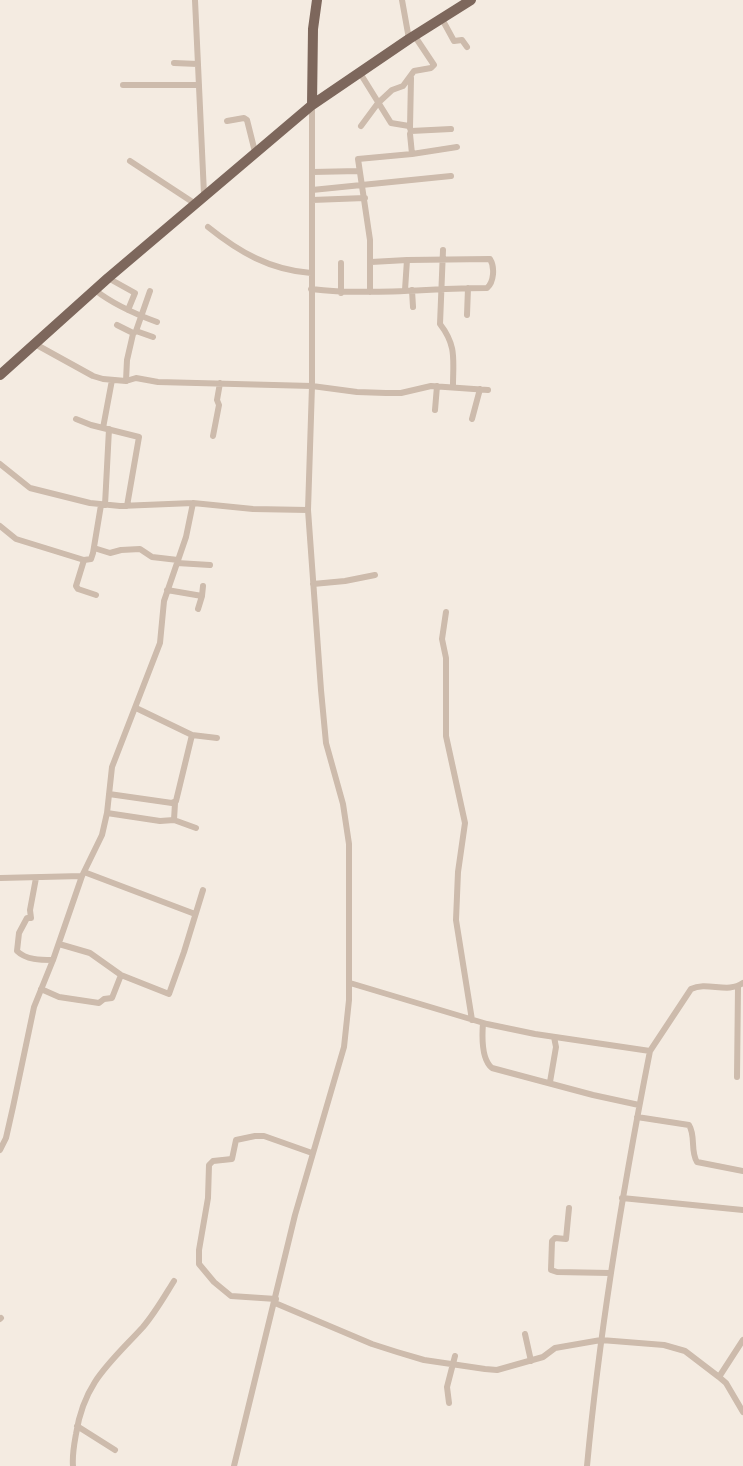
<!DOCTYPE html>
<style>
body{margin:0}
canvas{display:block;background:#f4ebe1}
</style>
<canvas width="743" height="1466"></canvas>
<script>
const context = document.querySelector('canvas').getContext('2d');
context.lineJoin = 'round';
function strokePath(path, color, width, dash) {
  context.strokeStyle = color;
  context.lineWidth = width;
  context.lineCap = dash ? 'butt' : 'round';
  context.setLineDash(dash || []);
  context.stroke(path);
}
strokePath(new Path2D(`
 M195 0 204 194
 M402 0 409 39
 M442 19 454 41 462 40 467 47
 M174 63 198 64
 M360 73 391 123 409 126 411 131 451 129
 M123 85H199
 M227 121 244 118 247 120 255 152
 M361 126 378 103 392 90 403 86 414 71 431 68 434 65 414 35
 M410 128 411 78
 M411 131 410 134 412 154
 M130 161 194 203
 M312 172 359 171
 M312 190 451 176
 M312 200 365 198
 M208 227C239 252 270 270 311 273
 M443 250 440 324C457 346 453 360 453 386
 M108 278 135 293 128 310
 M311 289C369 296 429 288 487 288 494 282 495 267 490 259L407 260 371 262
 M95 290C114 305 135 314 157 322
 M405 290 407 260
 M412 290 413 307
 M370 292V240L358 159 412 154 457 147
 M341 293V263
 M467 315 468 288
 M117 325 133 333
 M136 331 153 337
 M35 344 93 376 103 379 126 381 136 378 158 382 312 386 357 392 386 393H401L431 386 488 390
 M126 381 127 360 133 334 136 331 150 291
 M435 410 437 386
 M76 419 91 425 139 437 127 506
 M472 419 480 389
 M103 428 112 380
 M213 436 219 405 217 400 220 383
 M0 464 30 488 90 503 120 506 193 503 186 537 164 601 160 643 112 767 107 813 102 835 82 876 53 960 34 1007 13 1107 6 1138 0 1150
 M193 503 253 509 308 510
 M105 505 109 429
 M0 526 16 539 84 560 76 586 78 589 96 595
 M94 548 110 553 121 550 140 549 152 557 178 560
 M84 560 91 559 93 553 101 505
 M177 563 210 565
 M313 584 345 581 375 575
 M167 590 202 596 198 609
 M202 596 203 586
 M446 612 442 639 446 658V736L465 823 458 872 456 920 472 1020
 M192 735 217 738
 M109 794 172 803 176 801 192 735 136 708
 M175 803 174 820 196 828
 M107 813 160 821 174 820
 M84 872 195 914
 M0 878 82 876
 M36 878 30 910 31 918H27L19 933 17 951C26 960 41 960 53 960
 M59 944 90 953 121 975 169 994 184 952 203 890
 M350 983 487 1024 535 1034 650 1051 691 989C707 981 728 994 743 983
 M41 989 59 997 99 1003 104 999 112 998 121 975
 M483 1023C482 1036 481 1059 492 1068L593 1095 639 1105
 M737 1077 738 987
 M550 1082 556 1047 554 1037
 M637 1117 689 1125C696 1136 690 1151 697 1162L743 1171
 M622 1198 743 1210
 M569 1208 566 1239 555 1238 552 1241 551 1270 557 1272 610 1273
 M276 1299 231 1296 214 1282 199 1264V1250L208 1198 209 1165 213 1161 232 1159 236 1140 255 1136H264L312 1153
 M275 1303 372 1344 397 1352 424 1360 485 1369 497 1370 543 1357 555 1348 601 1340 664 1345 685 1351 719 1377 726 1383 743 1412
 M0 1319 1 1318
 M525 1334 531 1361
 M719 1377 743 1340
 M449 1403 447 1387 455 1356
 M77 1426 115 1450
 M73 1466C72 1455 74 1445 76 1434 84 1382 110 1363 143 1327 155 1313 164 1297 174 1281
 M234 1466 295 1215 344 1047 349 1000V844L343 804 326 743 321 690 308 510 312 386V105
 M587 1466C600 1326 623 1188 650 1051`), '#cdbbac', 6);
strokePath(new Path2D(`
 M312 105 313 29 317 0
 M0 375 108 278 312 105 409 39 471 0`), '#7d675c', 10);
</script>
